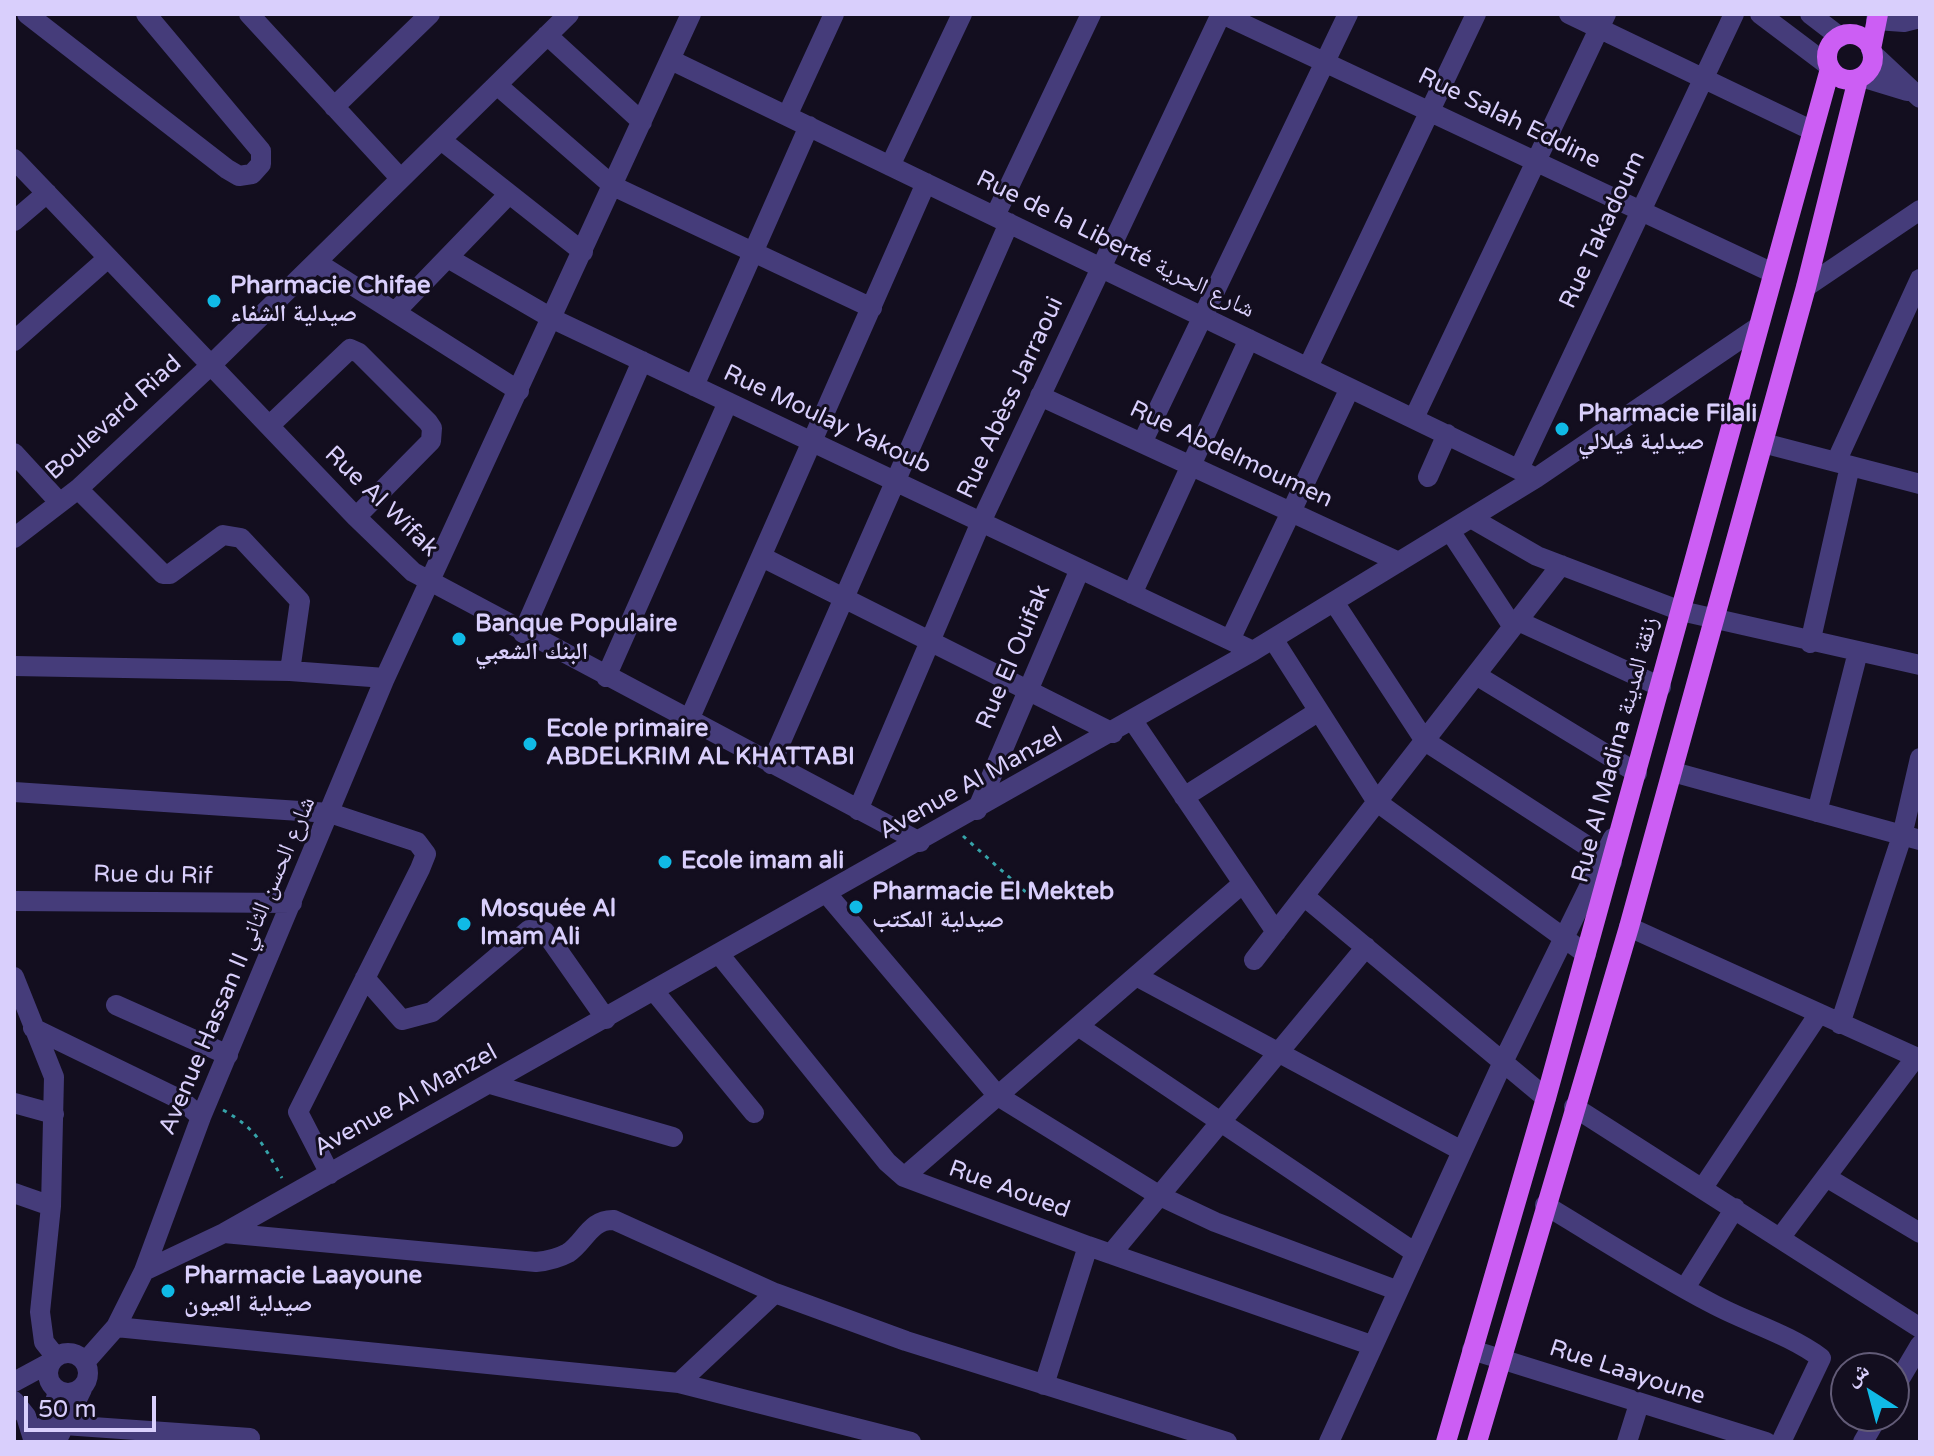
<!DOCTYPE html>
<meta charset="utf-8">
<style>
body{margin:0}
#map{position:relative;width:1934px;height:1456px;overflow:hidden;background:#130e1f;font-family:"Varela Round","Noto Naskh Arabic",sans-serif}
canvas{display:block}
.frame{position:absolute;inset:0;border:16px solid #d9cffc;pointer-events:none}
.north{position:absolute;left:1830px;top:1352px;width:80px;height:80px;box-sizing:border-box;background:#130e1f;border:2px solid #625b77;border-radius:50%;rotate:324deg;font-size:22px;font-weight:700;line-height:32px;text-align:center;color:#d9cffc}
.north::after{content:'';display:block;margin:auto;width:28px;height:36px;background:#10bae6;clip-path:polygon(50% 0,100% 100%,50% 72%,0 100%)}
.scale{position:absolute;left:24px;top:1396px;width:132px;height:36px;box-sizing:border-box;border:4px solid #d9cffc;border-top:0;padding-left:10px;font-size:24px;line-height:28px;white-space:nowrap;color:#d9cffc;-webkit-text-stroke:6px #130e1f;paint-order:stroke}
</style>
<div id="map">
<canvas width="1934" height="1456"></canvas>
<div class="frame"></div>
<div class="north">ش</div>
<div class="scale">50 m</div>
</div>
<script>
const context = document.querySelector('canvas').getContext('2d');
context.lineJoin = 'round';
function strokePath(path, color, width, dash) {
  context.strokeStyle = color;
  context.lineWidth = width;
  context.lineCap = dash ? 'butt' : 'round';
  context.setLineDash(dash || []);
  context.stroke(path);
}
function label(font, color, halo, rows, align = 'center') {
  context.font = font + ' "Varela Round","Noto Naskh Arabic",sans-serif';
  context.lineWidth = 6;
  context.setLineDash([]);
  context.textBaseline = 'middle';
  context.strokeStyle = halo;
  context.fillStyle = color;
  for (const [text, x, y, turn = 0] of rows) {
    context.save();
    context.translate(x, y);
    context.rotate((+turn || 0) * Math.PI / 180);
    context.textAlign = isNaN(turn) ? turn : align;
    if (halo) context.strokeText(text, 0, 0);
    context.fillText(text, 0, 0);
    context.restore();
  }
}
strokePath(new Path2D(`
 M963 836 1028 894
 M223 1110C256 1128 264 1146 282 1178`), '#36a3a9', 3, [4, 6]);
strokePath(new Path2D(`
 M27 14 227 169 239 176 252 174 261 164V151L146 14
 M249 14 401 179
 M1222 14 1773 273
 M1569 14 1811 130
 M1760 14 1829 66
 M1810 14 1840 37
 M1876 20 1904 22 1920 18
 M547 35 642 122
 M1872 53 1920 98
 M671 60 1536 478
 M1861 77 1907 91
 M497 85 613 186 872 308
 M334 107 430 14
 M787 116 834 14
 M441 140 583 252
 M14 159 356 517 413 572 920 842
 M890 166 962 14
 M995 216 1091 14
 M14 221 47 193
 M448 258 553 319 1253 651
 M316 262 519 391
 M1806 287 1920 210
 M395 312 509 194
 M14 341 108 258
 M1308 367 1476 14
 M694 386 809 126
 M1040 396 1399 562
 M1414 418 1606 14
 M269 426 350 349 359 353 428 422 432 428 431 441 356 517
 M1142 443 1348 14
 M1763 443 1920 484
 M14 453 60 503
 M1836 462 1920 279
 M1519 469 1734 14
 M1428 477 1447 434
 M78 489 163 574H170L223 535 241 538 300 601 290 671
 M1471 518 1537 556 1681 611 1920 665
 M1450 531 1513 627
 M14 538 78 489 210 366 569 14
 M762 557 1113 733
 M1132 594 1249 339
 M1334 602 1425 741 1612 862
 M1518 621 1661 687
 M523 633 642 361
 M1273 639 1377 802 1586 954
 M1230 640 1350 388
 M1810 643 1850 466
 M14 666 290 671 385 678
 M1476 675 1637 773
 M606 677 728 402
 M689 720 926 183
 M1133 721 1276 932
 M771 764 1009 223
 M1673 772 1920 840
 M14 792 330 813 417 842 426 854 420 869 298 1112 330 1174
 M1184 797 1319 711
 M858 810 981 522 1221 14
 M977 810 1080 569
 M1817 812 1858 652
 M827 894 998 1096 1160 1196 1215 1222 1396 1290
 M1304 896 1546 1098
 M14 901 292 903
 M1629 927 1920 1059
 M719 954 887 1162 904 1177 1088 1246 1371 1345
 M1254 960 1561 565
 M1136 976 1462 1151
 M14 977 54 1077 51 1206 40 1312 44 1342 56 1357
 M365 978 402 1020 432 1012 529 930 545 932 606 1019
 M654 991 754 1113
 M116 1005 228 1055
 M1840 1024 1902 836 1920 758
 M1078 1026 1414 1252
 M33 1028 181 1100 201 1117
 M490 1084 673 1137
 M14 1103 54 1114
 M1574 1107 1920 1328
 M904 1177 1242 884
 M1826 1177 1920 1233
 M1702 1189 1818 1015
 M14 1193 51 1206
 M1545 1205C1600 1238 1654 1273 1711 1303 1748 1323 1787 1333 1821 1358L1781 1442
 M224 1233 536 1262C547 1261 557 1259 568 1253 585 1242 590 1219 614 1220L775 1293 906 1341 1227 1442
 M1780 1238 1916 1057
 M1111 1254 1366 947
 M144 1271 224 1233 1253 651 1536 478 1758 327
 M1685 1288 1735 1208
 M116 1327 679 1383 911 1442
 M1472 1350 1766 1442
 M48 1373a20 20 0 1 1 40 0a20 20 0 1 1-40 0Z
 M85 1362 116 1327 144 1271 201 1117 385 678 691 14
 M14 1382 51 1362
 M679 1383 775 1293
 M1044 1385 1088 1246
 M1894 1389 1920 1345
 M14 1401 26 1416 34 1442
 M64 1425 250 1438
 M36 1442 52 1413 58 1391
 M56 1442 82 1389
 M1329 1442 1503 1062 1613 838
 M1627 1442 1639 1404
 M1863 1442 1878 1416`), '#453c7a', 20);
strokePath(new Path2D(`
 M1827 57a23 23 0 1 1 46 0a23 23 0 1 1-46 0Z
 M1871 49 1878 14
 M1446 1442 1546 1098 1830 69
 M1477 1442 1629 927 1806 287 1858 79`), '#cc5ef4', 20);
for (const [x, y, r, color] of [
 [214,301,8,"#10bae6"],
 [1562,429,8,"#10bae6"],
 [459,639,8,"#10bae6"],
 [530,744,8,"#10bae6"],
 [665,862,8,"#10bae6"],
 [856,907,8,"#10bae6"],
 [464,924,8,"#10bae6"],
 [168,1291,8,"#10bae6"]
]) {
  const dot = new Path2D();
  dot.arc(x, y, r, 0, 2 * Math.PI);
  context.fillStyle = color;
  context.fill(dot);
  strokePath(dot, '#130e1f', 3);
}
label('24px', '#d9cffc', '#130e1f', [
 ["Rue Salah Eddine",1509,119,26],
 ["Rue Takadoum",1603,230,-65],
 ["Rue de la Liberté شارع الحرية",1115,245,26],
 ["Rue Abèss Jarraoui",1011,398,-65],
 ["Boulevard Riad",114,418,-42],
 ["Rue Moulay Yakoub",827,420,25],
 ["Rue Abdelmoumen",1231,455,25],
 ["Rue Al Wifak",381,502,44],
 ["Rue El Ouifak",1014,657,-67],
 ["Rue Al Madina زنقة المدينة",1616,750,-75],
 ["Avenue Al Manzel",971,784,-29],
 ["Rue du Rif",153,876,1],
 ["Avenue Hassan II شارع الحسن الثاني",238,966,-67],
 ["Avenue Al Manzel",406,1101,-29],
 ["Rue Aoued",1009,1190,20],
 ["Rue Laayoune",1627,1373,18]
]);
label('bold 24px', '#d9cffc', '#130e1f', [
 ["Pharmacie Chifae",230,287],
 ["صيدلية الشفاء",230,315],
 ["Pharmacie Filali",1578,415],
 ["صيدلية فيلالي",1578,443],
 ["Banque Populaire",475,625],
 ["البنك الشعبي",475,653],
 ["Ecole primaire",546,730],
 ["ABDELKRIM AL KHATTABI",546,758],
 ["Ecole imam ali",681,862],
 ["Pharmacie El Mekteb",872,893],
 ["صيدلية المكتب",872,921],
 ["Mosquée Al",480,910],
 ["Imam Ali",480,938],
 ["Pharmacie Laayoune",184,1277],
 ["صيدلية العيون",184,1305]
], 'left');
</script>
